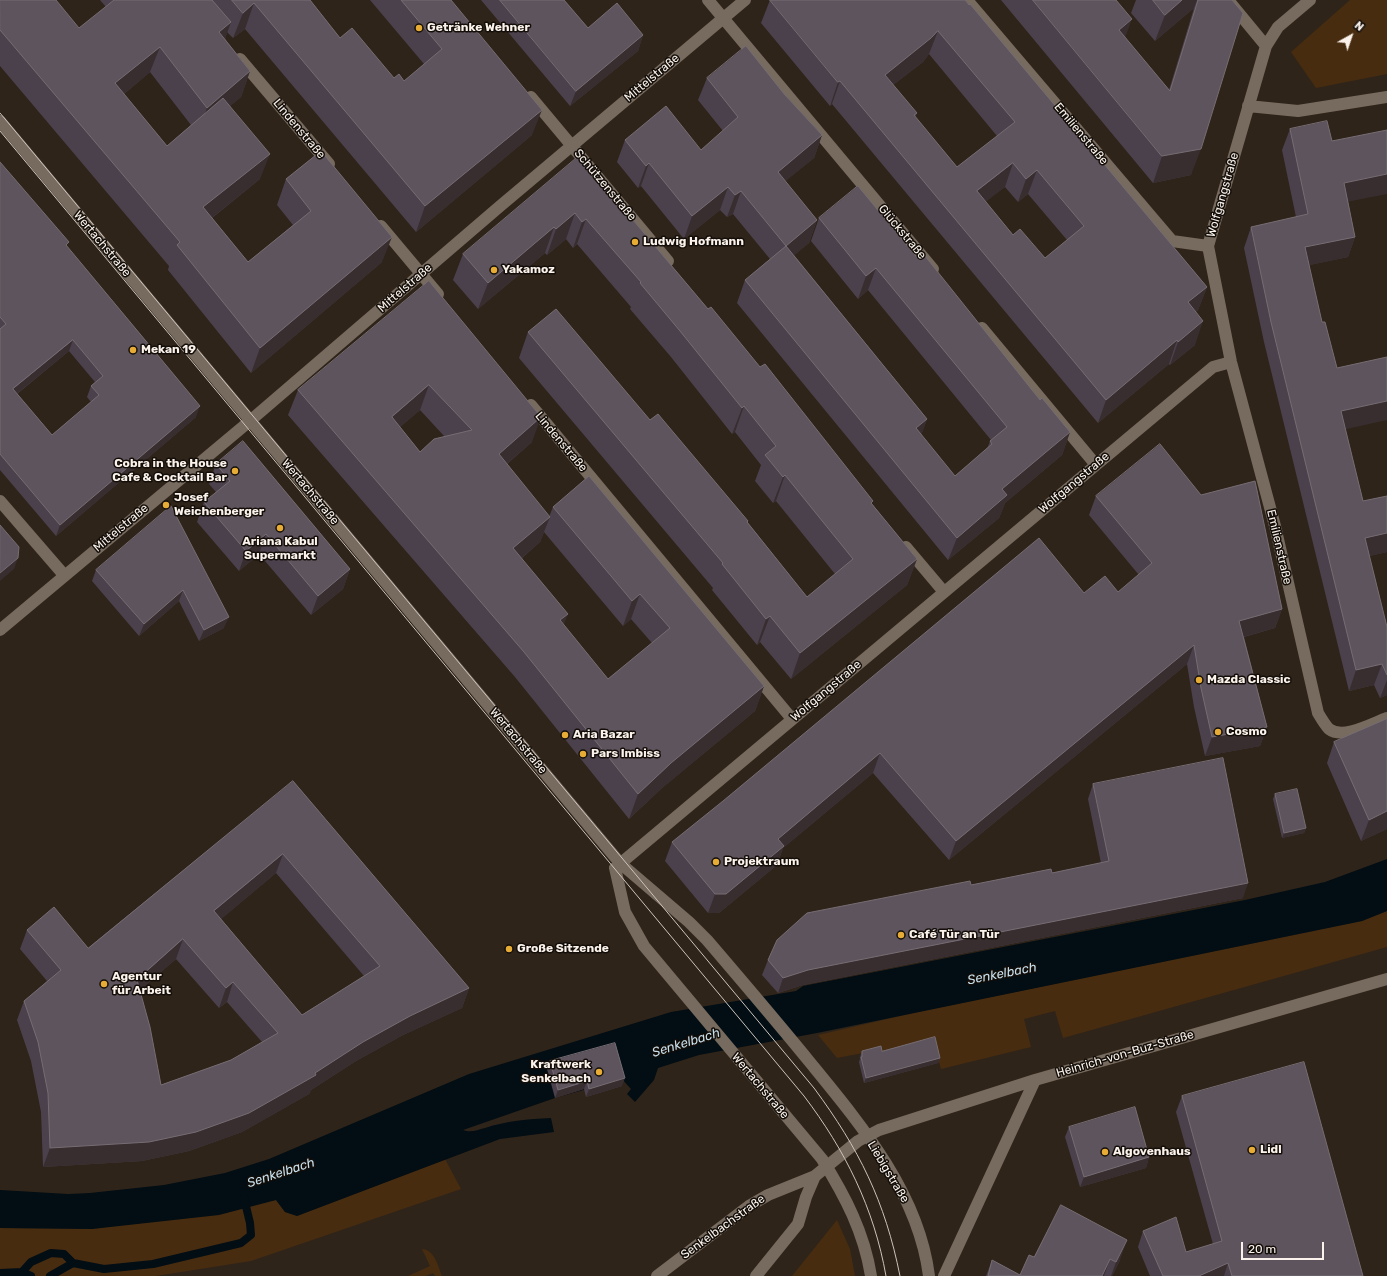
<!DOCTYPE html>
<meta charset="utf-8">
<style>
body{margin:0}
#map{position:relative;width:1387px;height:1276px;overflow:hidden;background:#2f2419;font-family:Rubik,sans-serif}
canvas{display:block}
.north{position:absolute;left:1331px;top:16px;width:40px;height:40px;-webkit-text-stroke:3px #130e09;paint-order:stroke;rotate:40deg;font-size:11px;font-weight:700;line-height:16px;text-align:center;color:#faf2eb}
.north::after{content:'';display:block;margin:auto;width:14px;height:18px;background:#faf2eb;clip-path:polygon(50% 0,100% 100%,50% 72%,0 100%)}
.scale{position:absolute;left:1241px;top:1242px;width:83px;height:18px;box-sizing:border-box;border:2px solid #faf2eb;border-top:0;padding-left:5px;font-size:12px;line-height:14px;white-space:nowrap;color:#faf2eb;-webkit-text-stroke:3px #130e09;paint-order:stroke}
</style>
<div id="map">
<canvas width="1387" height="1276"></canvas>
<div class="north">N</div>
<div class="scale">20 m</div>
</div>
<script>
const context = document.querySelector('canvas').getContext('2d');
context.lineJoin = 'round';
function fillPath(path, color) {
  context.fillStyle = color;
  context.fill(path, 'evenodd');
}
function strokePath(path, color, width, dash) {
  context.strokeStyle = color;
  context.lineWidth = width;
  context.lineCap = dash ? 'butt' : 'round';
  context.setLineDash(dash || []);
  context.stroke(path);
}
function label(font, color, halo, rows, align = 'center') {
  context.font = font + ' Rubik,sans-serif';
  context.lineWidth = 3;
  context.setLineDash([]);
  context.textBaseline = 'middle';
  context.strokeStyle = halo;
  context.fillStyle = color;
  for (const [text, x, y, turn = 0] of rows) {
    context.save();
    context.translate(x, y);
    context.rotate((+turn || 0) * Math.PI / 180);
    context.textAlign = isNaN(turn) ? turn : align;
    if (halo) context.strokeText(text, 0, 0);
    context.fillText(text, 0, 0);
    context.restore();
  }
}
fillPath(new Path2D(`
 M1350 0H1387V74L1316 88 1291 52Z
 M1387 911V947L1063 1038 1055 1011 1024 1019 1031 1047 941 1069 933 1041 881 1056 879 1050 837 1058 818 1035 922 1011 1362 921Z
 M445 1159 461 1189 251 1261 156 1276H0V1228L92 1229 276 1200 285 1212 297 1216Z
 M837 1220 850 1249 855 1276H792Z
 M422 1249C435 1250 438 1266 442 1276H435L433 1273 426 1276H408L430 1266Z`), '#472c10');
fillPath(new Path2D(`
 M1387 859V911L1362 921 817 1033 699 1055 658 1068 654 1080 635 1102 627 1094 631 1089 622 1079 555 1098 463 1130C471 1133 477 1130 485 1128 506 1121 528 1119 551 1118L554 1132 500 1139 297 1216 285 1212 276 1200 219 1215 92 1229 0 1228V1190L68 1194 90 1193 164 1185 225 1173 269 1159 469 1074 671 1012 796 991 803 986 1245 900 1325 882Z`), '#020d14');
strokePath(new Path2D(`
 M22 1272 31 1276
 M0 1273 22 1272 31 1262 51 1253 64 1254 73 1263 104 1269 153 1264 241 1243 251 1235 250 1223 244 1198
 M50 1276 73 1263`), '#020d14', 8);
strokePath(new Path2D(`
 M708 0 933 269
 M967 0 1172 241 1208 246
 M1228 0 1266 46
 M1310 0 1278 27 1266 46 1208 246 1231 362 1275 526 1318 713C1321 718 1325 725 1329 729 1343 740 1373 723 1387 718
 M240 59 329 164
 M531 97 668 261
 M1248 106 1298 111 1387 97
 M0 121 620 863 689 922 707 940C743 982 778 1023 813 1066 863 1127 919 1195 929 1276
 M381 226 438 294
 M982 328 1096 465
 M531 405 792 719
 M0 501 64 575
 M906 547 944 592
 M0 630 251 420 499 207 745 0
 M657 1276 749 1206 768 1195 815 1176 858 1141 879 1130 1035 1080 1387 979
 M756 1276 798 1224 806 1197 815 1176
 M871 1276C864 1232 845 1196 822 1159L644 946 625 912 615 868 1213 367 1231 362
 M944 1276 1035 1080`), '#776a5e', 12);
strokePath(new Path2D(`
 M0 113 814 1088C859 1149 885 1201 900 1276
 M0 131 804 1096C845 1150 874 1208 886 1276`), '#cdc4bc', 1);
fillPath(new Path2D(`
 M0 0 79 28 106 7 100 0H310L340 38 394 78 404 81 424 64 370 0H451L532 135 416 232 245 29 233 38 227 32 225 39 250 71 241 97 230 106 260 179 212 218 248 262 293 225 277 205 286 179 382 262 251 373 168 270 169 266 0 66ZM150 72 191 125 167 146 124 94Z
 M481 0H564L588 28 643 35 638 51 570 106Z
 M770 0H965L1207 287 1198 310 1196 312 1195 345 1170 365 1169 364 1098 423 832 104 830 106 761 23ZM929 54 997 136 957 167 915 117 917 113 893 85 923 62ZM1005 187 1018 202 1028 194 1067 240 1045 258 1013 235 985 201Z
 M1001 0H1116L1125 37 1169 90 1194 8 1155 41 1131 13 1136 0H1232L1191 175 1153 183Z
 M707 78 785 95 822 135 814 158 785 181 817 220 809 243 794 255 927 419 921 435 955 476 987 449 990 441 991 440 868 290 858 299 811 241 819 218 919 260 1040 400 1070 432 1062 455 1005 503 999 518 948 560 737 303 745 280 770 259 733 214 727 217 720 210 684 239 641 186 638 188 617 162 625 140 701 150 723 131 698 100Z
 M1290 129 1332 141 1348 201 1355 237 1348 257 1309 265 1345 429 1363 501 1387 496V552L1369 556 1387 627V695L1380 698 1374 685 1349 691 1264 342 1244 248 1251 227 1296 217 1282 150Z
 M579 156 872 504 917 559 907 585 791 679 760 642 757 645 712 590 713 588 519 358 528 332 650 420 748 523 807 597 835 574 776 501 773 503 755 481 761 465 735 432 732 434 671 357 630 309 631 307 577 244 573 248 566 239 547 255 545 253 478 309 453 280 463 254Z
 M0 162 67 247 196 417 56 536 0 470ZM69 351 95 382 91 386 87 397 91 402 52 435 17 394Z
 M429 281 532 442 507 464 549 517 553 507 764 686 755 711 662 788 629 819 515 677 288 415 298 390ZM420 410 445 437 420 452 400 427ZM544 532 623 626 631 619 652 643 608 679 564 625 522 558 540 542Z
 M216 464 350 569 343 589 311 615 259 554 239 571 197 522 204 502 216 492 209 484Z
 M1096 496 1282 609 1275 628 1244 637 1267 727 1260 746 1205 756 1194 707 1187 664 949 860 873 773 783 848 777 865 719 913H708L665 861 672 842 1084 593 1118 592 1139 575 1089 515Z
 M171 506 224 628 199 641 179 601 139 636 92 581 96 570Z
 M1387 719V829L1361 841 1327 763 1334 742Z
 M293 781 469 988 462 1008 403 1035 356 1061 311 1090 309 1094 242 1132 189 1151 142 1161 43 1167 41 1112 31 1061 17 1020 24 1001 47 981 20 949 27 930 88 948ZM276 873 364 976 302 1015 221 919ZM176 959 219 1008 227 1002 262 1042 231 1060 161 1085 140 990Z
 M1093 784 1243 898 803 985 778 993 762 975 768 960 971 885 1052 873 1101 863 1088 799Z
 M1275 794 1306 828 1304 833 1282 838 1273 799Z
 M862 1051H882L940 1058 938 1063 864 1083 859 1062 860 1059V1057Z
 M550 1061 622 1086 586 1097 584 1089 555 1098 547 1069Z
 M1182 1096 1363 1276H1150L1138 1247 1143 1231 1186 1252 1213 1244 1176 1112Z
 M1069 1127 1149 1157 1146 1168 1080 1187 1065 1137Z
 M1061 1205 1120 1260 1112 1276H986L992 1260 1020 1275 1034 1257Z`), '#4b414c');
fillPath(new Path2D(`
 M1182 0H1197L1194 8 1155 41 1165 15Z
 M254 3 245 29 233 38 243 13Z
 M1132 19 1122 46 1119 30Z
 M231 22 222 48 219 32Z
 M938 31 929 54 923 62 876 98 885 75Z
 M643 35 638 51 570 106 576 91Z
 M160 47 150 72 106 109 115 83Z
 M250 71 241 97 197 134 207 108Z
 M840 81 832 104 830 106 838 82Z
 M542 110 532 135 416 232 425 206Z
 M822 135 814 158 770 194 778 172Z
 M1201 149 1191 175 1153 183 1162 156Z
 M270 154 260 179 194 232 203 207Z
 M649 163 641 186 638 188 646 166Z
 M1013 163 1005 187 969 215 977 191Z
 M1037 170 1028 194 1018 202 1026 179Z
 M1387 174V194L1336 204 1344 183Z
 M728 187 720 210 684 239 692 216Z
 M741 191 733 214 727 217 735 195Z
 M575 213 566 239 547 255 556 229Z
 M586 219 577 244 573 248 582 222Z
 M817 220 809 243 778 269 786 246Z
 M554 227 545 253 478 309 488 283Z
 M392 237 382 262 251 373 260 348Z
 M1355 237 1348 257 1297 268 1305 247Z
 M876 268 868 290 858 299 866 276Z
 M1207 287 1198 310 1179 326 1188 302Z
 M1203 321 1195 345 1170 365 1178 342Z
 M73 340 69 351 9 400 13 389Z
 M1177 340 1169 364 1098 423 1106 400Z
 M429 385 420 410 383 442 392 417Z
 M1387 401V420L1333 432 1341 411Z
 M200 406 196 417 56 536 60 525Z
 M744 406 735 432 732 434 742 408Z
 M541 417 532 442 489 479 499 454Z
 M927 419 919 442 916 428Z
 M1070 432 1062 455 1005 503 999 518 948 560 957 538 1002 489Z
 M785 475 776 501 773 503 783 477Z
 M550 517 540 542 504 573 513 548Z
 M1387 533V552L1358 559 1365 538Z
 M266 534 259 554 239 571 246 551Z
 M18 558 14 569 0 581V573Z
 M917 559 907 585 791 679 800 653Z
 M350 569 343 589 311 615 318 596Z
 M183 590 179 601 139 636 144 624Z
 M640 594 631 619 623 626 632 601Z
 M1282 609 1275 628 1232 640 1239 621Z
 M568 614 558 639 560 620Z
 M770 616 760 642 757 645 766 619Z
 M229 617 224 628 199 641 204 630Z
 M1194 645 1187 664 949 860 956 841Z
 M1382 664 1374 685 1349 691 1356 670Z
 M1387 680V695L1380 698Z
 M764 686 755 711 662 788 629 819 638 794 671 763Z
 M1267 727 1260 746 1205 756 1212 737Z
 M880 753 873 773 783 848 777 865 719 913H708L715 894 778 839Z
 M1387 811V829L1361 841 1369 820Z
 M1306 828 1304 833 1282 838 1284 833Z
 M283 854 276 873 207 931 214 911Z
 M1248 883 1243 898 803 985 778 993 783 978 808 970Z
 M183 939 176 959 130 999 137 980Z
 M233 982 227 1002 219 1008 226 988Z
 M469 988 462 1008 403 1035 356 1061 311 1090 309 1094 242 1132 189 1151 142 1161 43 1167 50 1148 315 1073 363 1042 410 1016Z
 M940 1058 938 1063 864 1083 866 1078Z
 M625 1078 622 1086 586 1097 589 1089Z
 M587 1081 584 1089 555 1098 558 1090Z
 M1149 1157 1146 1168 1080 1187 1084 1177Z
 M1127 1240 1120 1260 1112 1276H1111L1116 1262Z
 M1110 1259 1104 1276H1102Z
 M1228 1263 1224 1276H1199Z`), '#382e30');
const building = new Path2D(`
 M0 0H56L79 28 114 0H212L231 22 219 32 250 71 207 108 160 47 115 83 167 146 223 98 270 154 203 207 248 262 311 211 286 179 321 151 392 237 260 348 177 245 180 242 0 30Z
 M232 0H310L340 38 352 28 394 78 399 74 404 81 442 49 401 0H451L542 110 425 206 254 3 243 13Z
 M500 0H564L588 28 617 3 643 35 576 91Z
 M770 0H965L969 5 970 4 1207 287 1188 302 1203 321 1178 342 1177 340 1106 400 840 81 838 82ZM938 31 1015 122 957 167 914 115 917 113 885 75 931 38ZM1013 163 1026 179 1037 170 1084 226 1045 258 1020 229 1013 235 977 191Z
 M1033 0H1116L1132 19 1119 30 1170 91 1198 0H1232L1243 13 1201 149 1162 156Z
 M1153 0H1182L1165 15Z
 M746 46 785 95 822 135 778 172 817 220 786 246 741 191 735 195 728 187 692 216 649 163 646 166 625 140 666 106 701 150 738 117 707 78Z
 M1327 121 1332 141 1387 130V174L1344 183 1355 237 1305 247 1322 322H1325L1337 368 1387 357V401L1341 411 1363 501 1387 496V533L1365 538 1387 627V675L1382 664 1356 670 1271 322 1251 227 1308 214 1290 129Z
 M579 156 708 309 711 307 760 367 765 364 873 501 871 503 917 559 800 653 770 616 766 619 722 564 723 563 528 332 556 309 650 420 658 414 748 521 747 522 807 597 853 559 785 475 783 477 765 455 776 446 744 406 742 408 680 331 640 283 641 282 586 219 582 222 575 213 556 229 554 227 488 283 463 254Z
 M0 162 69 242 66 245 200 406 60 525 0 454V329L6 324 0 317ZM73 340 103 376 91 386 99 395 52 435 13 389Z
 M858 186 919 260 925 256 1040 400 1042 398 1070 432 1002 489 1007 495 957 538 745 280 786 246 927 419 916 428 955 476 992 444 990 441 1007 427 876 268 866 276 819 218Z
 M429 281 541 417 499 454 550 517 513 548 568 614 560 620 608 679 670 628 640 594 632 601 553 507 589 476 764 686 671 763 638 794 524 652 298 390ZM429 385 472 430 434 439 420 452 392 417Z
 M243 441 350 569 318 596 266 534 246 551 204 502 230 481 216 464Z
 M1160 444 1201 495 1255 481 1282 609 1239 621 1267 727 1212 737 1201 688 1194 645 956 841 880 753 778 839 784 846 726 894H715L672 842 723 801 1039 538 1084 593 1105 576 1118 592 1152 563 1096 496Z
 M171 506 229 617 204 630 183 590 144 624 96 570Z
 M0 525 19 547 18 558 0 573Z
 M1387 719V811L1369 820 1334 742Z
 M1223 758 1248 883 808 970 783 978 768 960 777 940 807 913 970 881 971 885 1051 869 1052 873 1109 861 1093 784Z
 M293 781 469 988 410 1016 363 1042 315 1073 316 1075 249 1113 196 1132 149 1142 50 1148 48 1093 38 1042 24 1001 61 970 27 930 54 907 88 948ZM283 854 380 966 302 1015 214 911ZM183 939 226 988 233 982 278 1033 231 1060 161 1085 150 1027 137 980Z
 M1297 789 1306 828 1284 833 1275 794Z
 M935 1037 940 1058 866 1078 861 1057H862V1051L881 1046 882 1051Z
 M615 1043 625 1078 589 1089 587 1081 558 1090 550 1061Z
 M1304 1062 1363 1276H1232L1228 1263 1199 1276H1163L1143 1231 1176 1217 1186 1252 1222 1241 1182 1096Z
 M1135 1107 1149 1157 1084 1177 1069 1127Z
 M1061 1205 1127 1240 1116 1262 1110 1259 1102 1276H988L992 1260 1020 1275 1029 1255 1034 1257Z`);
fillPath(building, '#5e545d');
strokePath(building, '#766d73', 1);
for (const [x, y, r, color] of [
 [419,28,4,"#e7ac36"],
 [635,242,4,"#e7ac36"],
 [494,270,4,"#e7ac36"],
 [133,350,4,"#e7ac36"],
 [235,471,4,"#e7ac36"],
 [166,505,4,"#e7ac36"],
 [280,528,4,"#e7ac36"],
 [1199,680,4,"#e7ac36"],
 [1218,732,4,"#e7ac36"],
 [565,735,4,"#e7ac36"],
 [583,754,4,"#e7ac36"],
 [716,862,4,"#e7ac36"],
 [901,935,4,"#e7ac36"],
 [509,949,4,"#e7ac36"],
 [104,984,4,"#e7ac36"],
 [599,1072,4,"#e7ac36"],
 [1252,1150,4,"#e7ac36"],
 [1105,1152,4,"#e7ac36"]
]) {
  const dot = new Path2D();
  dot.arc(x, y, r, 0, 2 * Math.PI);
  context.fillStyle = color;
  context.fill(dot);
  strokePath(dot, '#130e09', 1.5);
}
label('bold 12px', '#faf2eb', '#130e09', [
 ["Getränke Wehner",427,28],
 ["Ludwig Hofmann",643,242],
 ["Yakamoz",502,270],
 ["Mekan 19",141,350],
 ["Cobra in the House",227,464,"right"],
 ["Cafe & Cocktail Bar",227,478,"right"],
 ["Josef",174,498],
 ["Weichenberger",174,512],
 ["Ariana Kabul",280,542,"center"],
 ["Supermarkt",280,556,"center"],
 ["Mazda Classic",1207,680],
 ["Cosmo",1226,732],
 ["Aria Bazar",573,735],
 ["Pars Imbiss",591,754],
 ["Projektraum",724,862],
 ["Café Tür an Tür",909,935],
 ["Große Sitzende",517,949],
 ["Agentur",112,977],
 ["für Arbeit",112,991],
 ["Kraftwerk",591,1065,"right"],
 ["Senkelbach",591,1079,"right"],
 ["Lidl",1260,1150],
 ["Algovenhaus",1113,1152]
], 'left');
label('12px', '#faf2eb', '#130e09', [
 ["Mittelstraße",652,78,-40],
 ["Lindenstraße",299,129,50],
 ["Emilienstraße",1081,134,50],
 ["Schützenstraße",605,185,50],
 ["Wolfgangstraße",1223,195,-74],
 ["Glückstraße",902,232,50],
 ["Wertachstraße",102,244,50],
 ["Mittelstraße",405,288,-41],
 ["Lindenstraße",561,442,50],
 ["Wolfgangstraße",1074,483,-40],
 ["Wertachstraße",310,492,50],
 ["Mittelstraße",121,528,-40],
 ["Emilienstraße",1279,547,77],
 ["Wolfgangstraße",826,691,-40],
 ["Wertachstraße",518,741,50],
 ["Heinrich-von-Buz-Straße",1125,1054,-16],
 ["Wertachstraße",760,1086,50],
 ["Liebigstraße",888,1172,59],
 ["Senkelbachstraße",723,1227,-36]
]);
label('italic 13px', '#c7dfed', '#130e09', [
 ["Senkelbach",1002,974,-11],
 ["Senkelbach",686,1043,-17],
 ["Senkelbach",281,1173,-18]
]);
</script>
